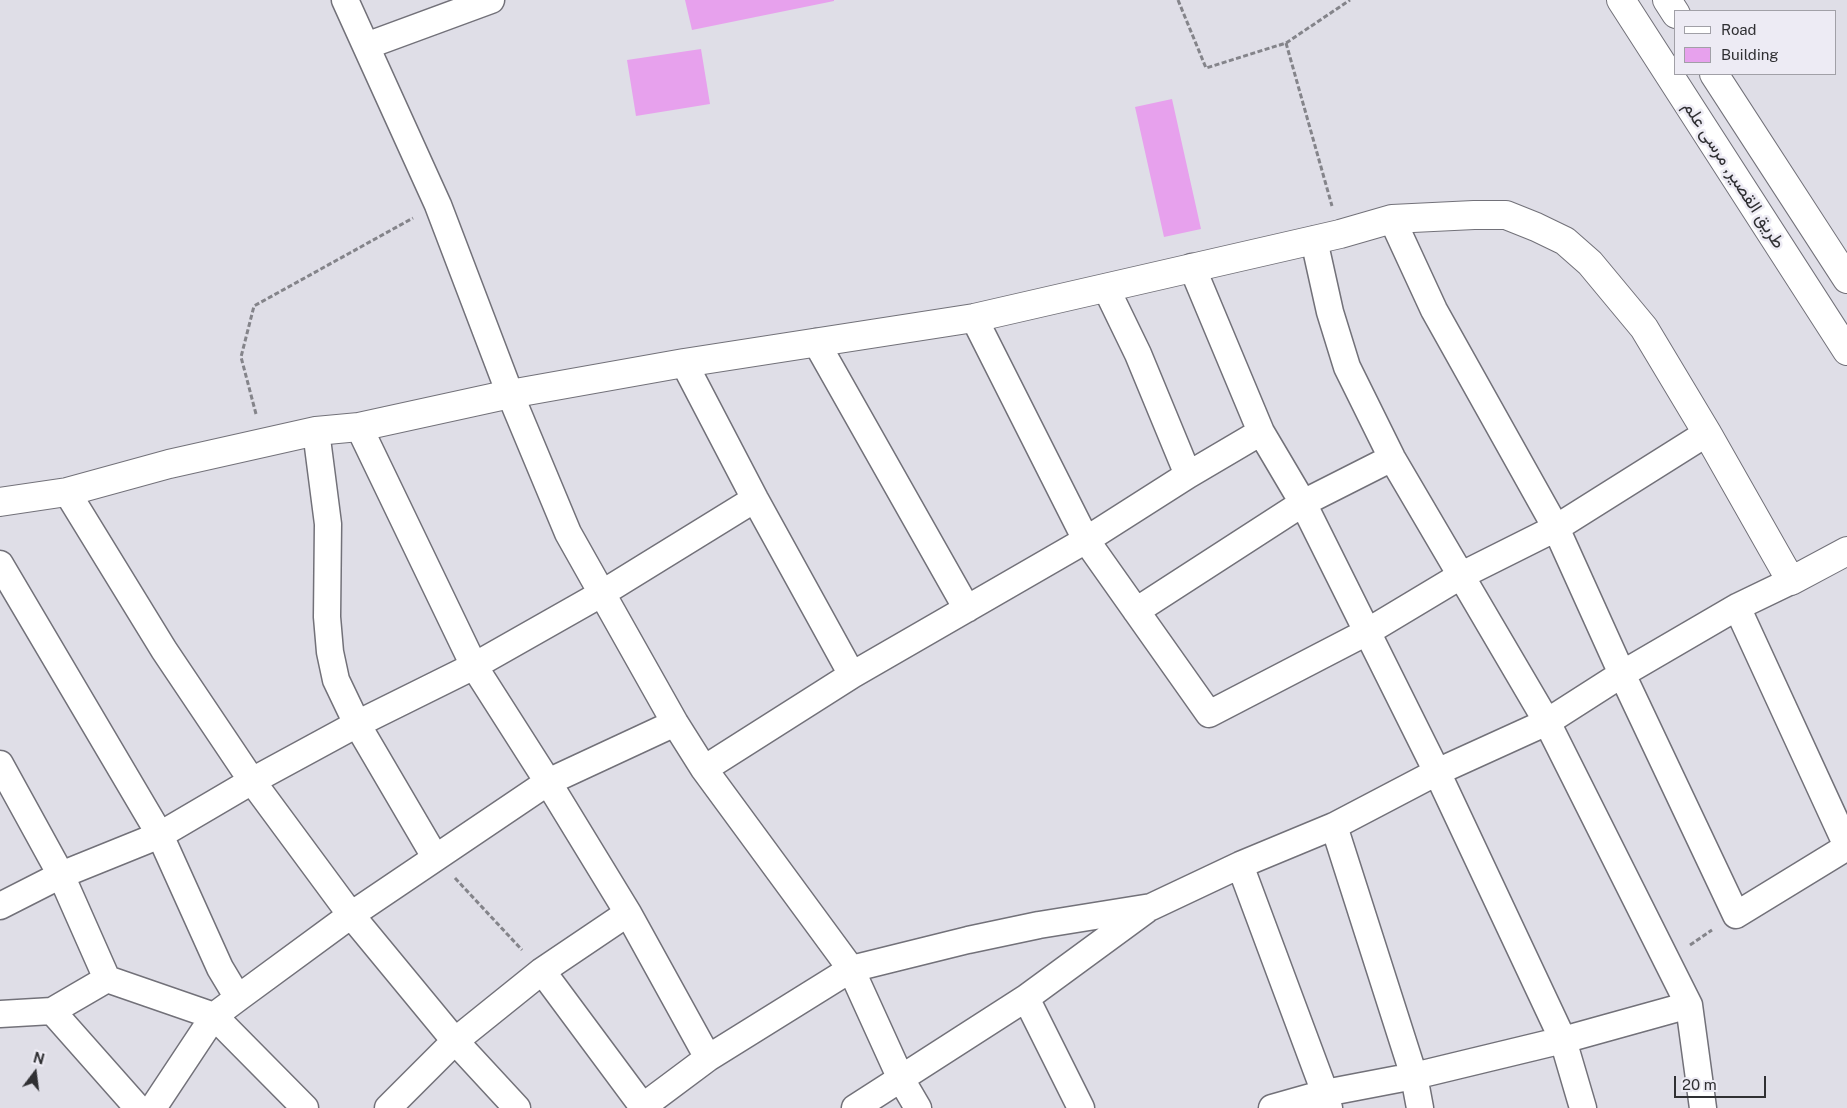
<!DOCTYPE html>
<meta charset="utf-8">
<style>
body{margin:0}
#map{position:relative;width:1847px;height:1108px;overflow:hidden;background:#dfdee7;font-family:"Public Sans",sans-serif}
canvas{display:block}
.legend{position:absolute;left:1674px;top:10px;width:162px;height:65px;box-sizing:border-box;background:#edebf4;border:1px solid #a1a0a7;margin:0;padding:6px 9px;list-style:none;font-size:15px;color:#303033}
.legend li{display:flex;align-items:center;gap:10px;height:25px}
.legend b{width:25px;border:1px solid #a1a0a7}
.north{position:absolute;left:10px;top:1048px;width:50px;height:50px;-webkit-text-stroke:4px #edebf4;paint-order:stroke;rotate:15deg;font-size:14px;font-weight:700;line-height:20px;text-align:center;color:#303033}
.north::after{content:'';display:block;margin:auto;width:18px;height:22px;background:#303033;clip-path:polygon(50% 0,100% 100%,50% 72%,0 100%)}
.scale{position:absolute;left:1674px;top:1076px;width:92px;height:22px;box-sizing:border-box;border:2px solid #303033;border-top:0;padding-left:6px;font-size:15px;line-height:18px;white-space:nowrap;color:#303033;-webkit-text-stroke:4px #edebf4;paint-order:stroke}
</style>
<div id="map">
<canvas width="1847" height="1108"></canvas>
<ul class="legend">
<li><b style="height:6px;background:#fff"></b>Road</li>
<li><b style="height:14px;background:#e7a1ed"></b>Building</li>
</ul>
<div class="north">N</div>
<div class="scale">20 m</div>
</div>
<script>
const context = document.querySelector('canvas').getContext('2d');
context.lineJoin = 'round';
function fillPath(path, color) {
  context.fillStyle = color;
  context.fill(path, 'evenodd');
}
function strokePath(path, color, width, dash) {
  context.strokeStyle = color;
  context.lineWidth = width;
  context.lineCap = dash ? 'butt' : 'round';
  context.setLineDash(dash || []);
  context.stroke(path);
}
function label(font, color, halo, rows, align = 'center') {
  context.font = font + ' "Public Sans",Vazirmatn,sans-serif';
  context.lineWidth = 5;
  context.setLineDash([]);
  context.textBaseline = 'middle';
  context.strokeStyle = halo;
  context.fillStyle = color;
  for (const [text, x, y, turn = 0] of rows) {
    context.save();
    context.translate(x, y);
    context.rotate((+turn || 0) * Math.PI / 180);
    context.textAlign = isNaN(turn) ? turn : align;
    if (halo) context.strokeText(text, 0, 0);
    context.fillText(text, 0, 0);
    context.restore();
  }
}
fillPath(new Path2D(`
 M685 0H834V1L692 30Z
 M701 49 710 104 636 116 627 60Z
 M1172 99 1201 229 1164 237 1135 107Z`), '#e7a1ed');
const street = new Path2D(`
 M345 0 438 205 510 394 568 533 675 723 704 769 851 969 901 1079 918 1108
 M366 46 491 0
 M1392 219 1434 310 1556 528 1622 674 1736 915 1847 847
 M1314 240 1330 312 1347 367 1392 458 1547 722 1689 1005
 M1192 267 1261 432 1303 503 1437 772 1563 1040 1583 1108
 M1106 288 1138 354 1188 475
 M974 318 1086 540 1209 714 1367 632 1462 575 1556 528 1707 433
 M816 342 967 609
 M684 363 755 499 852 675
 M359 427 474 666 548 782 628 913 708 1058
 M316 431 328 524 327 617 330 652 336 680 357 724 435 857
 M67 492 164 650 252 781 351 915 455 1041 517 1108
 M0 564 160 835 220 968 238 998
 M1737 607 1847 846
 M1136 611 1303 503 1392 458
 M0 764 61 875 107 979 214 1016 305 1108
 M704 769 852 675 1086 540 1188 475 1261 432
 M1334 826 1414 1076 1420 1108
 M1240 865 1325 1093 1329 1108
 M0 906 61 875 160 835 252 781 357 724 474 666 601 594 755 499
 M542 971 643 1107
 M1026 998 1146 910
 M52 1011 138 1108
 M0 1014 52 1011 107 979
 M153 1108 214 1016 238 998 351 915 548 782 675 723
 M388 1108 455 1041 542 971 628 913
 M641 1108 708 1058 851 969 968 940 1039 925 1151 907 1240 865 1334 826 1437 772 1547 722 1622 674 1737 607 1791 581
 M855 1108 1026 998 1081 1108
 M1272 1108 1325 1093 1414 1076 1563 1040 1689 1005 1703 1108`);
const secondary = new Path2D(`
 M0 502 67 492 169 464 316 431 359 427 510 394 684 363 974 318 1340 234 1392 219 1474 215H1506L1536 227 1565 241 1590 263 1644 328 1707 433 1791 581 1847 551`);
const primary = new Path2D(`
 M1621 0 1847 351
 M1667 0 1676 14
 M1714 74 1847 279`);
strokePath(street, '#727179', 29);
strokePath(secondary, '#727179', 30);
strokePath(primary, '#727179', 30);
strokePath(new Path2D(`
 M1178 0 1206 68 1286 43 1350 0
 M1286 43 1332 206
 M256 414 241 357 254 306 413 218
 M455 878 522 950
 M1690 945 1712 930`), '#84848a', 3, [5, 2.5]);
strokePath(street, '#fff', 26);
strokePath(secondary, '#fff', 28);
strokePath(primary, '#fff', 28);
label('18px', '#303033', '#edebf4', [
 ["طريق القصير, مرسى علم",1734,175,57]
]);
</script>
